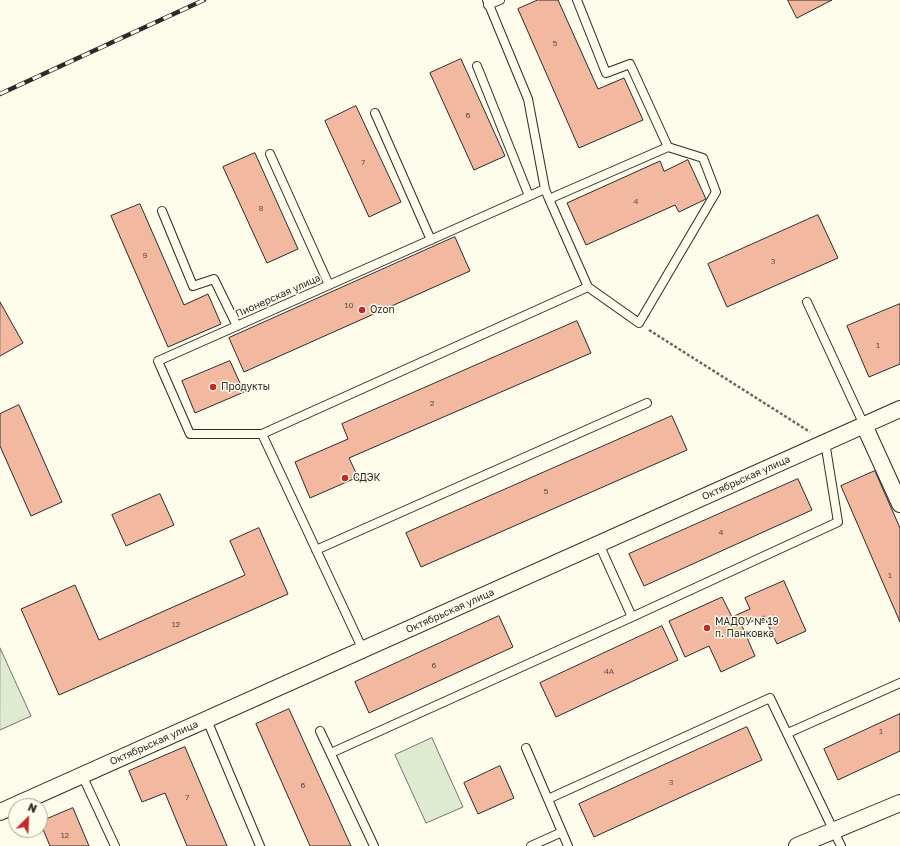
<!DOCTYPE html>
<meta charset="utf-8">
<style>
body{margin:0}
#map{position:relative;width:900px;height:846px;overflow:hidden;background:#fdfbea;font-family:"Golos Text",sans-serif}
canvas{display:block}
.north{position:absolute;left:8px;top:798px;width:40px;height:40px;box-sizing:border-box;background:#fdfbea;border:1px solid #a9a89e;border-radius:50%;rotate:24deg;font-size:11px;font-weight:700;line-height:16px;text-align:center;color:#2b2b2b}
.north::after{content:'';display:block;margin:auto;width:14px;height:18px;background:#c62828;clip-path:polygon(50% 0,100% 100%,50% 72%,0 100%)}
</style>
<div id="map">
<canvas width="900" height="846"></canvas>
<div class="north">N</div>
</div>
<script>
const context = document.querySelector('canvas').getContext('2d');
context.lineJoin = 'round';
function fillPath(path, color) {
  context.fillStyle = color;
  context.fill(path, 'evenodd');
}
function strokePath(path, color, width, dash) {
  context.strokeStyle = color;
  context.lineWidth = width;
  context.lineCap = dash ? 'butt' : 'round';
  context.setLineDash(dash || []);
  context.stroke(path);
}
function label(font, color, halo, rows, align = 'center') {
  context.font = font + ' "Golos Text",sans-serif';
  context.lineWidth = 3;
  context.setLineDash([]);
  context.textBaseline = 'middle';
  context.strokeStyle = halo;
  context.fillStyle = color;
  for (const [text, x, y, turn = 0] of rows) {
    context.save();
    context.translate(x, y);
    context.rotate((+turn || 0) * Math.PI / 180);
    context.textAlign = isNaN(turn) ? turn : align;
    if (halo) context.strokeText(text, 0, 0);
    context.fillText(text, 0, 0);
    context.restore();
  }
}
const green = new Path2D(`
 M0 648 31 716 0 730Z
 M432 738 463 807 426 823 395 755Z`);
fillPath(green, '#deebd1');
strokePath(green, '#74746e', 1);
const building = new Path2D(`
 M538 0H558L598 89 624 78 643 120 579 148 518 9Z
 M788 0H832L797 18Z
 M461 59 505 156 474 170 430 73Z
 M356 106 401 202 369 217 325 121Z
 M255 153 298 249 267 263 223 167Z
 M688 160 706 199 679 212 675 205 586 245 567 203 660 161 664 171Z
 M140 204 184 305 208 294 221 324 168 347 111 216Z
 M818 215 838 258 727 307 708 264Z
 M455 237 470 271 244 372 229 338Z
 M0 302 23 343 0 356Z
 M900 304V364L869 377 847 326Z
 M577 321 591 353 349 458 358 477 310 498 295 462 348 439 342 424Z
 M230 361 244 392 195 413 182 381Z
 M19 405 62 502 31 516 0 446V414Z
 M672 416 687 450 421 567 406 533Z
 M875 471 900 528V622L841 486Z
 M798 479 812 510 644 586 629 554Z
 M160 494 174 525 126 546 112 515Z
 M259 528 288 594 59 695 21 609 75 585 99 640 245 575 230 541Z
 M784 581 806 631 777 644 764 616 742 626 755 656 721 672 709 646 685 657 669 621 722 597 732 617 750 609 745 598Z
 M499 616 513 647 369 713 355 682Z
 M662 626 678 660 556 717 540 683Z
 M289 709 351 846H310L256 724Z
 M900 714V751L838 780 824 749Z
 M747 727 762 760 594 837 579 804Z
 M185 747 227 846H187L165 793 142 802 129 771Z
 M500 766 514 798 478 814 464 783Z
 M73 808 89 846H50L40 822Z`);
fillPath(building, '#f2b8a0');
strokePath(building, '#2b2b2b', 1);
const service = new Path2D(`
 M487 0 528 99 545 189 549 199 588 287 639 323 716 192 703 158 668 147 549 199
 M577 0 606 73 630 64 668 147
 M488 5 500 0
 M477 66 529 196
 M375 113 431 240
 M270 154 329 285
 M162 211 193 286 214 279 237 326
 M807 302 864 425
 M262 434H190L158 361 545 189
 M316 550 647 403
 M632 617 838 522 825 442
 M363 650 262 434 588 287
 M207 720 260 846
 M320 731 374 846
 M788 733 900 683
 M526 748 568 846
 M331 753 632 617 599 544
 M82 775 115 846
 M548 799 770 698 841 846
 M531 846 562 832`);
const minor = new Path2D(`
 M864 425 900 504
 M0 812 900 409
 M797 846 900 803`);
strokePath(service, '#2b2b2b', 10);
strokePath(minor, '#2b2b2b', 18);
strokePath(new Path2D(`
 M649 330 810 432`), '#6a6964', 2.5, [3, 2]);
strokePath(service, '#fdfbea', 8);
strokePath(minor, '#fdfbea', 16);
const rail = new Path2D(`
 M0 94 204 0`);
strokePath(rail, '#2b2b2b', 4.5);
strokePath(rail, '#fdfbea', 3, [9]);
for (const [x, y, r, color] of [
 [362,310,4,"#c62828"],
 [213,387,4,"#c62828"],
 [345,478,4,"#c62828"],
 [707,628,4,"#c62828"]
]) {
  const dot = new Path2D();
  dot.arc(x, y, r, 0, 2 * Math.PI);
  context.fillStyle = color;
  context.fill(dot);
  strokePath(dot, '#fdfbea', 1.5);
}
label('8px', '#5d4e48', null, [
 ["5",555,43],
 ["6",468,115],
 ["7",363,162],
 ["4",636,201],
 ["8",261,208],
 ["9",145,255],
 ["3",773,261],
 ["10",349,305],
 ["1",878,345],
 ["2",432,403],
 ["5",546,491],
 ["4",721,532],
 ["1",890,575],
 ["12",176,624],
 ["6",434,665],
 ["4А",609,671],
 ["1",881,731],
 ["3",671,782],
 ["6",303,785],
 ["7",187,797],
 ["12",65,835]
]);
label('10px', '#2b2b2b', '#fdfbea', [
 ["Пионерская улица",278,296,-24],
 ["Октябрьская улица",746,478,-24],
 ["Октябрьская улица",450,611,-24],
 ["Октябрьская улица",154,743,-24]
]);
label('10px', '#2b2b2b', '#fdfbea', [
 ["Ozon",370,310],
 ["Продукты",221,387],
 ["СДЭК",353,478],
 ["МАДОУ № 19",715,622],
 ["п. Панковка",715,634]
], 'left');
</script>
